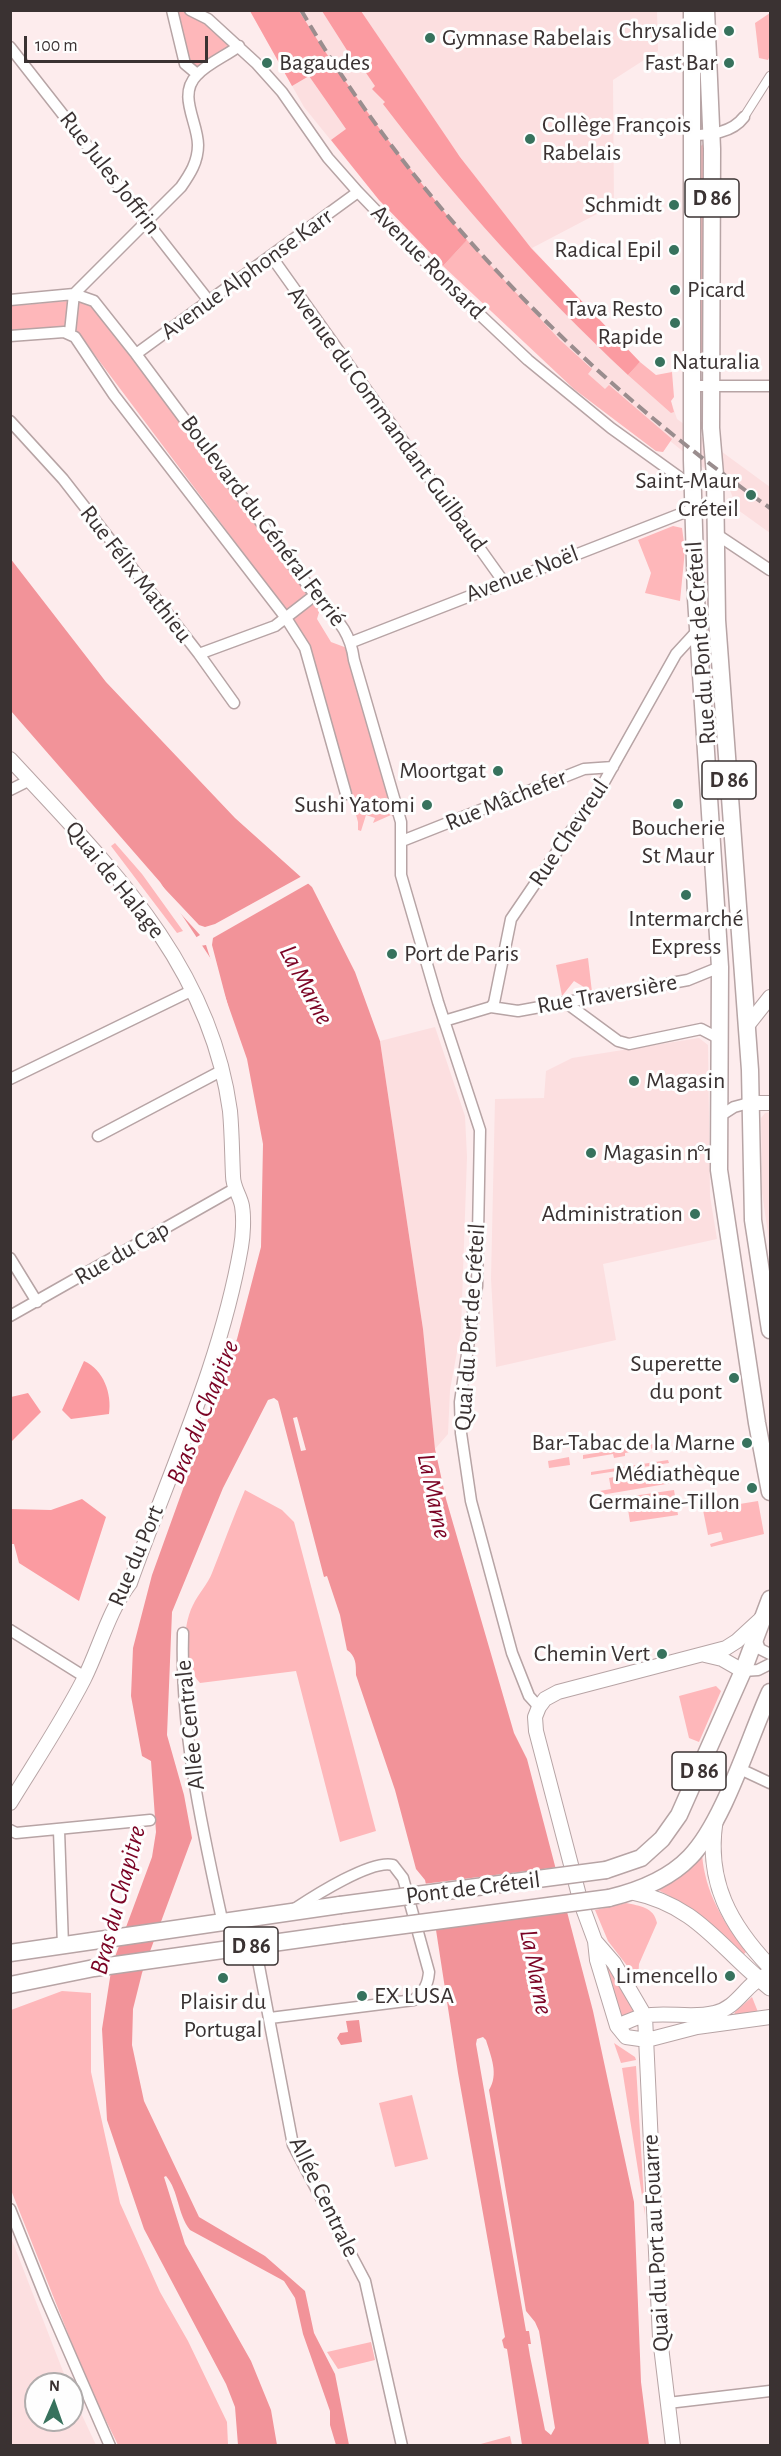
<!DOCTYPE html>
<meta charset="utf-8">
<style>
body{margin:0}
#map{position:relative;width:781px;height:2456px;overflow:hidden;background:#fdeced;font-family:"Alegreya Sans",sans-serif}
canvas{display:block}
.frame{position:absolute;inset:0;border:12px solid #3a3232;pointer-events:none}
.north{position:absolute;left:24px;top:2372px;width:60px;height:60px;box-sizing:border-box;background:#fefefe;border:2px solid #b0acac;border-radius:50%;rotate:2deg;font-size:16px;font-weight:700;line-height:24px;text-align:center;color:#3a3232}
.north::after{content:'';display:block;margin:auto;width:21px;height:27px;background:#37725d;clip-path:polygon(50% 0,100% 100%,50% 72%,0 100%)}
.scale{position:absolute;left:24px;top:36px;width:184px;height:27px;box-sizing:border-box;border:3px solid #3a3232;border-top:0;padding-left:8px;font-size:18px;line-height:21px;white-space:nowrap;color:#3a3232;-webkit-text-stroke:4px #fefefe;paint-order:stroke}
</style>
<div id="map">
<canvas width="781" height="2456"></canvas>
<div class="frame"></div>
<div class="north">N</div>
<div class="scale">100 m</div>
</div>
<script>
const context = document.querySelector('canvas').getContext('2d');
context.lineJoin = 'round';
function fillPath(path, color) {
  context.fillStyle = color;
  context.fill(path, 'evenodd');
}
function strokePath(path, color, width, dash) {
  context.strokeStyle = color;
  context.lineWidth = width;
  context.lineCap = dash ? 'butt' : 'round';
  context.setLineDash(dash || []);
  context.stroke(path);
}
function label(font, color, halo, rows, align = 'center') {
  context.font = font + ' "Alegreya Sans",sans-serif';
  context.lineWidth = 6;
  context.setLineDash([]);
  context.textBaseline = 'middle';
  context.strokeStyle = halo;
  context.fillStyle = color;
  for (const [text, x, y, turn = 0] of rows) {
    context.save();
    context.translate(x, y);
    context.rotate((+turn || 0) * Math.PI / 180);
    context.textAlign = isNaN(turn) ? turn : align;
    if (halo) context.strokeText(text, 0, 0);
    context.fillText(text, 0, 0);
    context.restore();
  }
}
fillPath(new Path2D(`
 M250 11H358L428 121 488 195 434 121 361 11H657L658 51 613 80 614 205 532 248 671 401 677 419 770 487V533L738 510 729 488 670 441 663 452 656 451 574 389 379 200 304 107Z
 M435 1027 465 1116 467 1157 461 1330 450 1390 448 1434 435 1449 423 1329 380 1041Z
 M699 1038 708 1045 710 1196 717 1239 603 1264 616 1340 496 1367 491 1279 495 1099 544 1098 546 1071 572 1058Z
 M770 1112V1248L762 1192 761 1118 765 1113Z
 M10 2235 68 2384H36V2420H72V2394L96 2445H11Z`), '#fcdfe0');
fillPath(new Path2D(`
 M172 11H190L239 46 197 74 185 64Z
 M770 13V56L768 60 759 58 755 23Z
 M704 143 707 365 700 366V147Z
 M467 240 560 340 592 369 588 374 605 389 609 385 672 439 663 452 656 451 574 389 443 266Z
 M78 300 90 304 102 318 320 609 317 619 331 642 347 648 397 819 391 815 373 823 375 818 366 815 361 831 358 830V822L313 660 287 611 76 330 66 326 11 332V306Z
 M640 362 656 375 672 372 674 397 671 401 674 412 671 413 628 375Z
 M673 526 682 528 685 550 680 601 645 593 651 573 638 540Z
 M115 843 142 874 183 931 177 933 111 846Z
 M588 958 592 992 574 981 562 996 556 965Z
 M666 1442 667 1446 625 1453V1456L614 1458 613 1454 583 1459V1455Z
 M569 1457 570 1465 549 1468 548 1461Z
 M668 1460 669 1463 591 1475V1472Z
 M644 1471 646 1484 671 1480 672 1483 595 1496 594 1492 611 1489 609 1478Z
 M245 1490 282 1510 294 1522 376 1831 340 1842 296 1671 200 1683C183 1664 181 1629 193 1605 198 1594 208 1584 212 1573 223 1545 233 1518 245 1490Z
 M674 1490 678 1515 630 1522 626 1497Z
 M758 1501 764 1534 711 1547 710 1544 723 1540 721 1532 708 1535 703 1510Z
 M716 1686 721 1691 699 1742 689 1738 679 1696Z
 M702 1854C705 1893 723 1921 746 1952L743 1955C716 1928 691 1906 656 1889Z
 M626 1903C640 1906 654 1907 657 1923L639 1964 638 1980 608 1941 595 1910Z
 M602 1957 612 1970 634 2012 620 2020Z
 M62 1991 91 1993V2072L120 2203 160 2292 188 2341 227 2422 228 2445H118L88 2384 11 2190V2010Z
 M752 1997 758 2012 734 2015 735 2012Z
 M614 2043 635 2057 636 2060 621 2063Z
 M636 2066 645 2215 622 2068Z
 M412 2095 428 2159 395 2167 379 2103Z
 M371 2342 375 2360 338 2369 327 2352Z
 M510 2436 512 2445H477Z`), '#feb7ba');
fillPath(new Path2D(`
 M250 11H299C349 92 407 166 467 240L443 266 379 200 331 140 346 129 309 76 292 86Z
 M322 11H361L460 157 531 248 640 362 628 375C537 289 459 204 383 104L385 102 372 89 375 86 360 64 357 66Z
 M84 1361C104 1370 112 1394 109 1414L71 1419 62 1410Z
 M28 1393 41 1412 11 1442V1397Z
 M82 1499 106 1517 79 1601 19 1563 14 1544H11L10 1509 51 1510Z`), '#fb9ba1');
fillPath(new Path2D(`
 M10 558 106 682 235 818 312 887 355 972 380 1041 423 1329 435 1449 446 1499 514 1733 527 1759 593 2011 634 2202 641 2382 649 2445H522L507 2349 504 2348 502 2340 505 2337 458 2073 436 1930 425 1880 416 1869 395 1790 356 1675C356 1664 356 1656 347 1650L340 1615 327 1576 324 1577 278 1401 274 1398 268 1400 223 1488 172 1612 167 1735 184 1795 192 1838 142 1973 133 2009 132 2045 144 2101 199 2217 265 2256 305 2291 314 2333 335 2374 349 2445H336L330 2425V2411L303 2334 295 2298 284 2281 190 2230C177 2213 179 2191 166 2176L164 2177 185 2244 251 2361 271 2410 277 2445H238L235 2407 226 2384 144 2229 107 2120 102 2029 112 1965 152 1857 156 1832 151 1761 142 1756 131 1696 133 1648 152 1575 237 1339 261 1247 263 1144 247 1059 213 962 160 882 11 711ZM483 2037 486 2040C491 2057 499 2074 489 2090L526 2311 535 2322 539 2331 555 2428 551 2435 545 2430 530 2356 528 2344H531L529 2331H526L476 2044 477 2039Z
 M359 2020 362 2042 341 2045 337 2038 340 2033 348 2032 346 2021Z`), '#f29399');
fillPath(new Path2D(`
 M131 853 199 925 205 927 215 924 304 875 311 882 213 938 212 945 229 1010 224 1001 206 945 200 946 195 938 200 935 171 903Z
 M297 1417 306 1450 301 1451 293 1418Z
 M559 1867 570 1911 432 1929 423 1884Z`), '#fdeced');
const pedestrian = new Path2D(`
 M744 117 770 76`);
const minor = new Path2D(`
 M172 10 185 64 197 74
 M190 10 208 19 256 63 282 92 328 158 358 192 441 278 528 360 611 428 693 487
 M10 47 209 301
 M692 135C710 135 732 133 744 117
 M271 256 503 581
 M10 300 74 294 94 301 136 354 315 595C335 618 350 629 354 660L401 822V875L438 1002 480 1130 477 1286 460 1402 461 1433 471 1501 512 1653 529 1696 539 1707
 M70 332 74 294 181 187C190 174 198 162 198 145 198 122 177 95 197 75 208 63 226 56 239 46
 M10 336 64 332 75 337 114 395 286 618 305 648 346 794
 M136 354 358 192
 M691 386H770
 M10 421 63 479 199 654 275 626 315 595
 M716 534 770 570
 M352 642 693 509
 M199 654 234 703
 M10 790 30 780
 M402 841 584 769 613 767
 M565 1002 618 1041 629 1044 701 1029 720 1039
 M491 1007 518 1011 688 980 720 967
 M444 1021 491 1007 494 1003 511 919 603 784 676 654 699 629
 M10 1079 193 990
 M720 1116 734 1107 749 1103
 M98 1136 221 1071
 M10 1258 37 1302
 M10 1316 234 1189
 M10 1630 85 1677
 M183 1633C180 1731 202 1828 223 1924
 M756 1639 760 1649 770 1654
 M743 1671 758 1670 770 1664
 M738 1768 770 1783
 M10 1830 16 1833 150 1820
 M59 1830 63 1946
 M255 1945 293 2145 365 2281 402 2446
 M270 2018 414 2000C424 1991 428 1985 429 1972L403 1878 393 1865C372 1859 314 1896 296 1908
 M10 2209 46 2299 110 2446
 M668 2403 770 2391`);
const tertiary = new Path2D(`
 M10 759C107 864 210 962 230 1111 232 1133 232 1154 233 1176 233 1188 240 1195 242 1206 244 1218 243 1236 241 1247 221 1363 169 1473 130 1583 108 1612 100 1647 84 1679 62 1722 35 1762 10 1803
 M747 1026 770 997
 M749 1103H770
 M762 1618 737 1641 726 1648 558 1692 545 1699 539 1707 535 1717 536 1731 581 1903 595 1941 597 1960 617 2026 626 2037 647 2040 697 2027 770 2017
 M705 1655 722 1659 743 1671
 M595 1941 614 1963 645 2016 660 2338 673 2446
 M617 2026C625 2023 634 2018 643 2016 666 2011 691 2019 714 2013 738 2008 745 1984 766 1975`);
const secondary = new Path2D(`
 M715 1822C706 1882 730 1925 770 1967
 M632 1892C699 1906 720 1949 770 1988`);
const primary = new Path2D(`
 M692 10V460L696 598 720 967 719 1170 757 1423 770 1492
 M706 10 712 149 711 428 715 475 717 620 750 1070 753 1220 770 1330
 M606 1870 641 1858 662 1839 679 1815 743 1671 770 1599
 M609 1898C638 1891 669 1879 690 1857 724 1822 749 1738 770 1692
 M10 1953 340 1905
 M10 1985 94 1968 344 1933`);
strokePath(pedestrian, '#b7a4a5', 10);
strokePath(minor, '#b7a4a5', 13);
strokePath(tertiary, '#b7a4a5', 16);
strokePath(secondary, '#b7a4a5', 17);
strokePath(primary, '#b7a4a5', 19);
strokePath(pedestrian, '#fff', 8);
strokePath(minor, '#fff', 10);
strokePath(tertiary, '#fff', 14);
strokePath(secondary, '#fff', 15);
strokePath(primary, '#fff', 16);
strokePath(new Path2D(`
 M301 10C417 208 584 377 770 508`), '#9a8d8e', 4, [12, 6]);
const primaryBridge = new Path2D(`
 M340 1905 606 1870
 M344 1933 609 1898`);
strokePath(primaryBridge, '#b7a4a5', 19, []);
strokePath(primaryBridge, '#fff', 16);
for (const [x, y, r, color] of [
 [729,31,6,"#37725d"],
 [430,38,6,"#37725d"],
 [267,63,6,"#37725d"],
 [729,63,6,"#37725d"],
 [530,139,6,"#37725d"],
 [674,205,6,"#37725d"],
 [674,250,6,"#37725d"],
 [675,290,6,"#37725d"],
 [675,323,6,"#37725d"],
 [660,362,6,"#37725d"],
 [751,495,6,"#37725d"],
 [498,771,6,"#37725d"],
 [678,804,6,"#37725d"],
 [427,805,6,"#37725d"],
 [686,895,6,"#37725d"],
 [392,954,6,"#37725d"],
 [634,1081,6,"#37725d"],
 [591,1153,6,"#37725d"],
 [695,1214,6,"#37725d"],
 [734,1378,6,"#37725d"],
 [747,1443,6,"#37725d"],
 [752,1488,6,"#37725d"],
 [662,1654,6,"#37725d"],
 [730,1976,6,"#37725d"],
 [223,1978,6,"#37725d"],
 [362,1996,6,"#37725d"]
]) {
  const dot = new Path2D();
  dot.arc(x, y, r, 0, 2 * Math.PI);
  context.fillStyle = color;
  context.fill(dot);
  strokePath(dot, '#fefefe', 2);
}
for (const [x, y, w] of [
 [712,198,54],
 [729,780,54],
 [699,1771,54],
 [251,1946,54]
]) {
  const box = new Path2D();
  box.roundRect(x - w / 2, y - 19, w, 38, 4.5);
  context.fillStyle = '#fefefe';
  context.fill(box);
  strokePath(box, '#3a3232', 1.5);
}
label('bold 22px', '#3a3232', null, [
 ["D 86",712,198],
 ["D 86",729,780],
 ["D 86",699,1771],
 ["D 86",251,1946]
]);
label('24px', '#3a3232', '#fefefe', [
 ["Chrysalide",717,31],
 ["Gymnase Rabelais",442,38,"left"],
 ["Bagaudes",279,63,"left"],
 ["Fast Bar",717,63],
 ["Collège François",542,125,"left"],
 ["Rabelais",542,153,"left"],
 ["Schmidt",662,205],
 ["Radical Epil",662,250],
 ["Picard",687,290,"left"],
 ["Tava Resto",663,309],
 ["Rapide",663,337],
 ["Naturalia",672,362,"left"],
 ["Saint-Maur",739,481],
 ["Créteil",739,509],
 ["Moortgat",486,771],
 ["Sushi Yatomi",415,805],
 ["Boucherie",678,828,"center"],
 ["St Maur",678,856,"center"],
 ["Intermarché",686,919,"center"],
 ["Express",686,947,"center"],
 ["Port de Paris",404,954,"left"],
 ["Magasin",646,1081,"left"],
 ["Magasin n°1",603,1153,"left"],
 ["Administration",683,1214],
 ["Superette",722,1364],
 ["du pont",722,1392],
 ["Bar-Tabac de la Marne",735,1443],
 ["Médiathèque",740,1474],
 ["Germaine-Tillon",740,1502],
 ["Chemin Vert",650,1654],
 ["Limencello",718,1976],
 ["EX LUSA",374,1996,"left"],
 ["Plaisir du",223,2002,"center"],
 ["Portugal",223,2030,"center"]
], 'right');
label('24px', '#3a3232', '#fefefe', [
 ["Rue Jules Joffrin",110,173,52],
 ["Avenue Ronsard",428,262,45],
 ["Avenue Alphonse Karr",247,274,-36],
 ["Avenue du Commandant Guilbaud",387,419,54],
 ["Boulevard du Général Ferrié",263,521,53],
 ["Rue Félix Mathieu",136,574,52],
 ["Avenue Noël",522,574,-21],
 ["Rue du Pont de Créteil",701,643,-94],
 ["Rue Mâchefer",506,800,-22],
 ["Rue Chevreul",569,833,-56],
 ["Quai de Halage",115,880,51],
 ["Rue Traversière",607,994,-10],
 ["Rue du Cap",122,1253,-30],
 ["Quai du Port de Créteil",470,1327,-86],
 ["Rue du Port",136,1556,-67],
 ["Allée Centrale",190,1725,-96],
 ["Pont de Créteil",473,1888,-7],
 ["Allée Centrale",324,2197,64],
 ["Quai du Port au Fouarre",656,2243,-93]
]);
label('italic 26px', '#7b0324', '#fefefe', [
 ["La Marne",306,985,62],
 ["Bras du Chapitre",203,1412,-68],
 ["La Marne",434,1496,78],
 ["Bras du Chapitre",118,1900,-75],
 ["La Marne",536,1972,79]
]);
</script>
